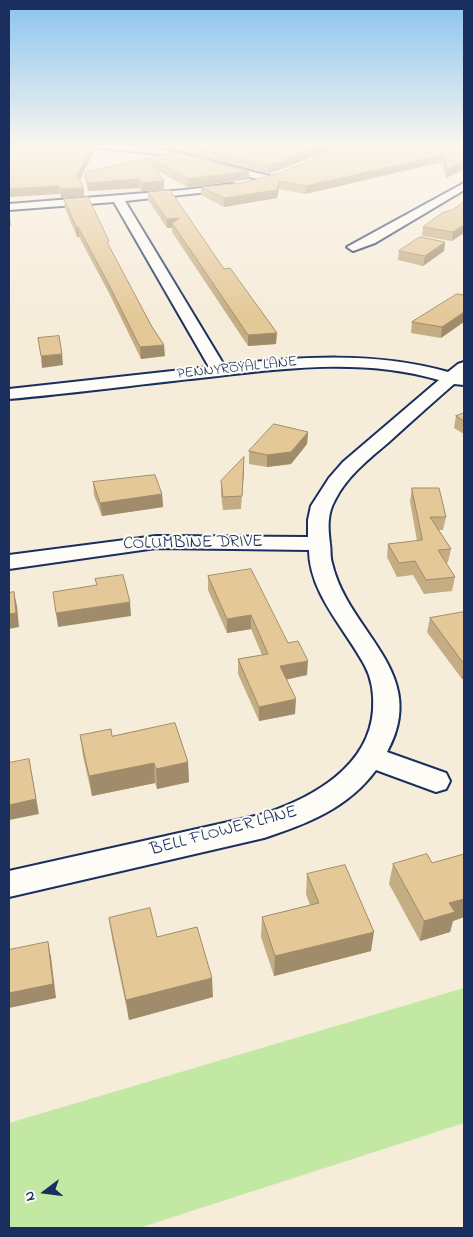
<!DOCTYPE html>
<style>
body{margin:0}
#map{position:relative;width:473px;height:1237px;overflow:hidden;background:#f6ecda;font-family:"Indie Flower",sans-serif}
canvas{display:block}
.frame{position:absolute;inset:0;border:10px solid #1b2f5e;pointer-events:none}
.north{position:absolute;left:20px;top:1167px;width:50px;height:50px;-webkit-text-stroke:4px #fdfcf7;paint-order:stroke;rotate:255deg;font-size:14px;font-weight:700;line-height:20px;text-align:center;color:#1b2f5e}
.north::after{content:'';display:block;margin:auto;width:18px;height:22px;background:#1b2f5e;clip-path:polygon(50% 0,100% 100%,50% 72%,0 100%)}
</style>
<div id="map">
<canvas width="473" height="1237"></canvas>
<div class="frame"></div>
<div class="north">N</div>
</div>
<script>
const context = document.querySelector('canvas').getContext('2d');
context.lineJoin = 'round';
function fillPath(path, color) {
  context.fillStyle = color;
  context.fill(path, 'evenodd');
}
function strokePath(path, color, width, dash) {
  context.strokeStyle = color;
  context.lineWidth = width;
  context.lineCap = dash ? 'butt' : 'round';
  context.setLineDash(dash || []);
  context.stroke(path);
}
function label(font, color, halo, rows, align = 'center') {
  context.font = font + ' "Indie Flower",sans-serif';
  context.lineWidth = 4;
  context.setLineDash([]);
  context.textBaseline = 'middle';
  context.strokeStyle = halo;
  context.fillStyle = color;
  for (const [text, x, y, turn = 0] of rows) {
    context.save();
    context.translate(x, y);
    context.rotate((+turn || 0) * Math.PI / 180);
    context.textAlign = isNaN(turn) ? turn : align;
    if (halo) context.strokeText(text, 0, 0);
    context.fillText(text, 0, 0);
    context.restore();
  }
}
fillPath(new Path2D(`
 M164 145H258L213 160 159 147Z
 M464 988V1123L139 1228H9V1123Z`), '#c2e8a3');
const street = new Path2D(`
 M93 145C154 141 214 162 273 177L274 179 269 182 161 154 98 148Z
 M464 183V190L375 243 353 251 347 247Z
 M232 184 236 185 237 187 236 189 125 201 224 365C299 357 375 351 448 372L458 364 464 362V385L454 384C432 403 410 423 389 442 369 459 347 476 335 500 327 514 328 528 330 544 331 550 330 557 332 563 348 633 431 672 387 752L446 773 450 781 446 789 436 792 376 770C348 808 307 824 264 838L9 897V871L264 814C312 798 369 767 373 710 374 695 372 679 365 666 346 630 309 593 309 550L156 548 9 569V555L156 536 308 537V520L311 506 329 478 343 462 439 380C364 358 285 368 209 377 142 384 76 393 9 399V389L209 367 114 202 9 210V204L184 190Z`);
strokePath(street, '#1b2f5e', 4);
fillPath(street, '#fdfcf7');
fillPath(new Path2D(`
 M9 145H95V149L80 180 84 196 61 198 60 194Z
 M344 145 268 174 194 155V147Z
 M349 145H379L378 147 464 145V169L446 178 442 162 305 194 279 189 277 198 224 207 201 195V187L242 183 280 173Z
 M149 158 249 171V179L188 188 156 169 164 181V190L142 191 139 188 88 191 85 173 149 159Z
 M148 192 224 269 276 344 248 346 172 232V228H167L148 200Z
 M64 199 110 248 165 356 141 359 110 295 79 237H77L65 208Z
 M464 202 452 241 422 236 423 227 452 210Z
 M445 242 444 251 423 266 398 260 399 251Z
 M464 295 441 338 411 333 412 322Z
 M464 413V434L454 428 456 416Z
 M308 432 307 444 291 464 267 467 249 464V451Z
 M244 470 241 509 223 510 221 494V481Z
 M93 482 162 494 163 507 102 516 94 495Z
 M412 488 446 517 443 530H439L451 549 448 562 446 563 455 577 452 591 424 594 413 575 397 577 387 557 388 544 417 541 410 501Z
 M208 576 288 643 307 675 286 679 295 714 259 721 238 674V659L262 655 251 629 227 633 208 590Z
 M464 612V678L462 679 427 632 430 618Z
 M80 735 112 736 188 762 189 782 157 789 155 783 92 796 83 756Z
 M464 854V917L453 921 450 932 420 941 389 884 393 864 432 863Z
 M307 874 371 951 274 976 261 937 262 917 310 905 306 894Z
 M109 918 157 937 213 997 129 1020 112 938Z`), '#c4ac83');
fillPath(new Path2D(`
 M93 145H95V149L77 186 76 177Z
 M325 145H344L268 174V166Z
 M443 155 442 162 305 194 306 186Z
 M464 162V169L446 178 447 170Z
 M249 171V179L188 188V179Z
 M139 179V188L88 191 87 183Z
 M164 181V190L142 191 141 183Z
 M279 181V189L277 198 224 207V198Z
 M59 186 60 194 9 197V189Z
 M84 188V196L61 198V189Z
 M9 217H10L11 226H9Z
 M180 218 172 223V228H167V219Z
 M464 225V233L452 241 453 232Z
 M76 227H78L79 237H77Z
 M445 242 444 251 423 266 425 256Z
 M464 312V322L441 338 442 327Z
 M277 333 276 344 248 346V335Z
 M164 345 165 356 141 359 140 347Z
 M62 354 63 365 42 368 41 356Z
 M308 432 307 444 291 464 267 467V455Z
 M244 457V470L241 509 242 496Z
 M162 494 163 507 102 516 100 503Z
 M14 592 17 606 19 627 9 629V614Z
 M130 602 131 616 58 627 56 613Z
 M251 615V629L227 633V619Z
 M308 661 307 675 280 681V666Z
 M464 668V678L462 679Z
 M296 699 295 714 259 721V707Z
 M29 759 39 814 9 820V805Z
 M188 762 189 782 157 789 156 769Z
 M154 763 155 783 92 796 89 776Z
 M464 899V917L453 921 450 932 420 941 424 921 449 903Z
 M374 932 371 951 274 976 275 956Z
 M48 942 51 957 56 998 9 1008V993Z
 M212 978 213 997 129 1020 126 1000Z`), '#a08c6a');
const building = new Path2D(`
 M9 145H93L76 177H78L84 188 61 189 59 186 9 189Z
 M204 145H325L268 166 194 147Z
 M349 145H376L374 149 381 145H464V162L447 170 443 155 306 186 279 181 277 190 224 198 201 187 242 183 280 173Z
 M174 152 249 171 188 179 149 158Z
 M148 158 164 181 141 183 139 179 87 183 85 173Z
 M170 190 224 269 230 268 277 333 248 335 172 223 180 218 167 219 148 192Z
 M88 197 109 241 107 242 152 327 164 345 140 347 109 285 78 227H76L64 199Z
 M464 202V225L453 232 423 227 442 213 452 210Z
 M420 237 445 242 425 256 399 251Z
 M457 294 464 295V312L442 327 412 322Z
 M59 336 62 354 41 356 38 338Z
 M464 413V421L456 416Z
 M274 424 308 432 291 452 267 455 249 451Z
 M244 457 242 496 223 497 221 481Z
 M155 475 162 494 100 503 93 482Z
 M412 488H439L446 517H430L451 549 438 550 455 577 426 580 415 561 399 563 388 544 422 540Z
 M251 569 288 643 298 641 308 661 280 666 296 699 259 707 238 659 268 654 251 615 227 619 208 576Z
 M123 575 130 602 56 613 53 592 97 585 95 579Z
 M14 592 16 613 9 614V593Z
 M464 612V664L430 618Z
 M175 723 188 762 156 769 154 763 89 776 80 735 111 729 112 736Z
 M29 759 36 799 9 805V763Z
 M427 854 432 863 464 854V899L449 903 455 912 424 921 393 864Z
 M345 865 374 932 275 956 262 917 319 903 307 874Z
 M150 908 157 937 197 927 212 978 126 1000 109 918Z
 M48 942 53 984 9 993V950Z`);
fillPath(building, '#e4c898');
strokePath(building, '#a08c6a', 1);
const sky = context.createLinearGradient(0, 0, 0, 318);
sky.addColorStop(0, '#89c3f0');
sky.addColorStop(0.46, '#fbf6ee');
sky.addColorStop(1, '#fbf6ee00');
context.fillStyle = sky;
context.fillRect(0, 0, 473, 318);
label('15px', '#1b2f5e', '#fdfcf7', [
 ["PENNYROYAL LANE",237,369,-6]
]);
label('18px', '#1b2f5e', '#fdfcf7', [
 ["COLUMBINE DRIVE",193,544,-1],
 ["BELL FLOWER LANE",224,832,-15]
]);
</script>
